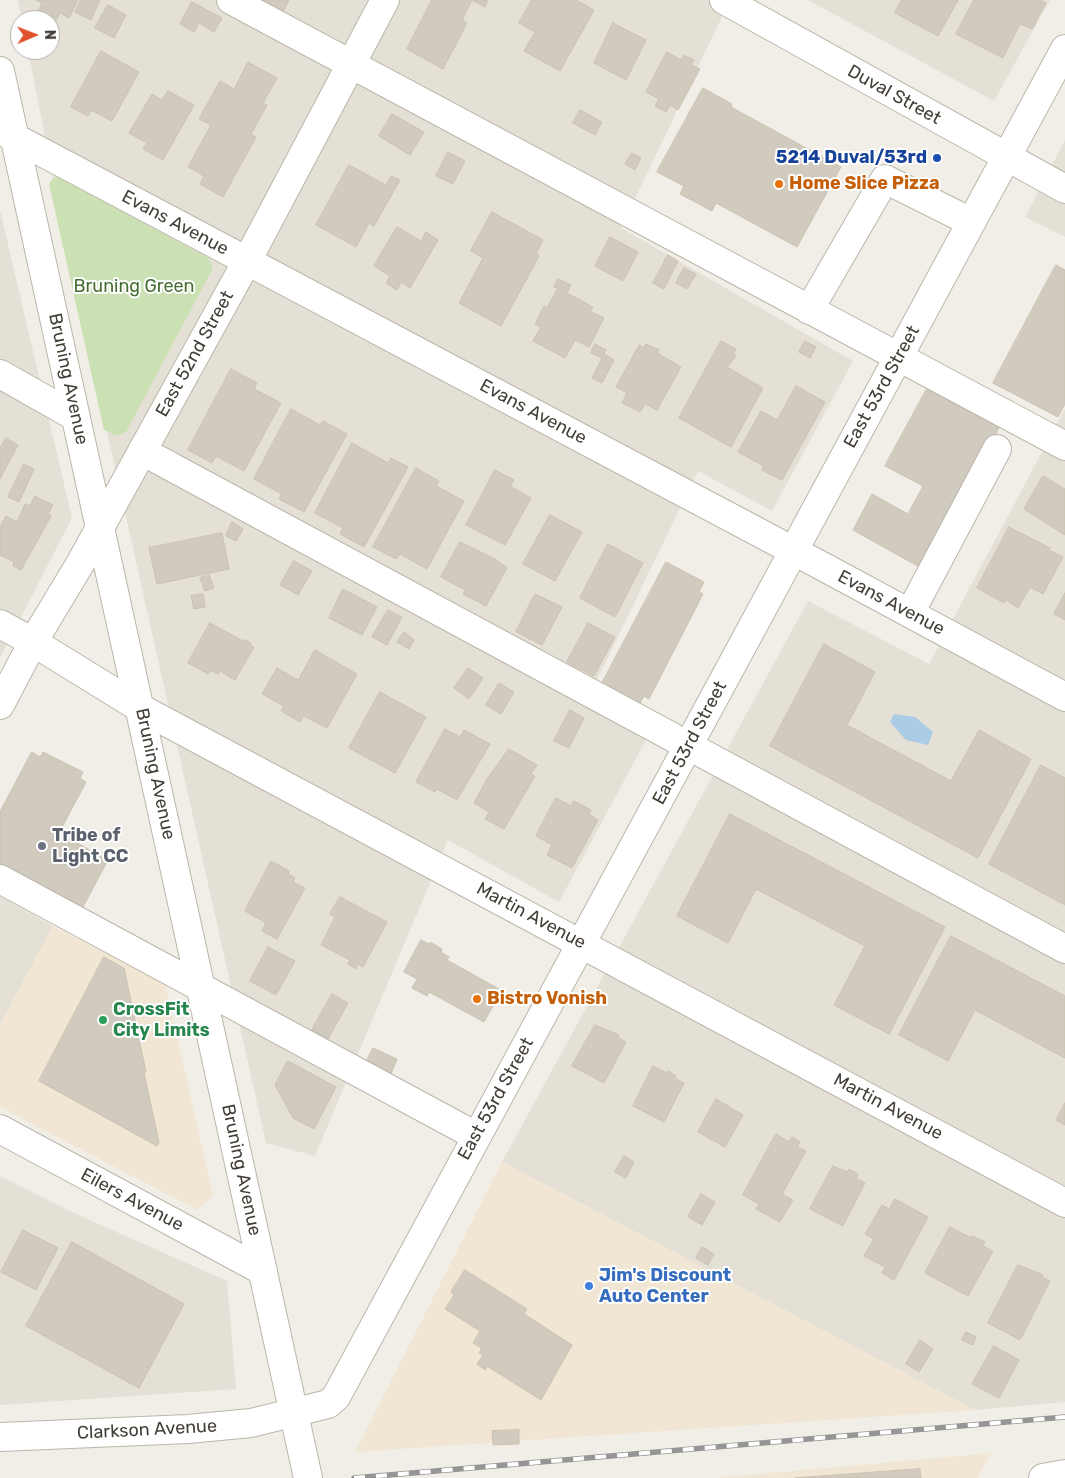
<!DOCTYPE html>
<style>
body{margin:0}
#map{position:relative;width:1065px;height:1478px;overflow:hidden;background:#f1eee7;font-family:Rubik,sans-serif}
canvas{display:block}
.north{position:absolute;left:10px;top:10px;width:50px;height:50px;box-sizing:border-box;background:#fff;border:1px solid #b4b2af;border-radius:50%;rotate:89deg;font-size:14px;font-weight:700;line-height:20px;text-align:center;color:#433f37}
.north::after{content:'';display:block;margin:auto;width:18px;height:22px;background:#e0512f;clip-path:polygon(50% 0,100% 100%,50% 72%,0 100%)}
</style>
<div id="map">
<canvas width="1065" height="1478"></canvas>
<div class="north">N</div>
</div>
<script>
const context = document.querySelector('canvas').getContext('2d');
context.lineJoin = 'round';
function fillPath(path, color) {
  context.fillStyle = color;
  context.fill(path, 'evenodd');
}
function strokePath(path, color, width, dash) {
  context.strokeStyle = color;
  context.lineWidth = width;
  context.lineCap = dash ? 'butt' : 'round';
  context.setLineDash(dash || []);
  context.stroke(path);
}
function label(font, color, halo, rows, align = 'center') {
  context.font = font + ' Rubik,sans-serif';
  context.lineWidth = 4;
  context.setLineDash([]);
  context.textBaseline = 'middle';
  context.strokeStyle = halo;
  context.fillStyle = color;
  for (const [text, x, y, turn = 0] of rows) {
    context.save();
    context.translate(x, y);
    context.rotate((+turn || 0) * Math.PI / 180);
    context.textAlign = isNaN(turn) ? turn : align;
    if (halo) context.strokeText(text, 0, 0);
    context.fillText(text, 0, 0);
    context.restore();
  }
}
fillPath(new Path2D(`
 M18 0H730L621 228 853 361 772 511 698 471 585 705 647 738 559 902 448 840 315 1156 266 1143 107 432 111 434 210 261 58 177 53 178 28 50H50V20H22Z
 M808 0H1050L994 101Z
 M1065 140V237L1025 217Z
 M0 210 72 518 0 658Z
 M1065 409V1402L975 1410 502 1162 808 601 929 664Z
 M0 896 53 926 0 1025Z
 M0 1176 76 1214 227 1281 236 1389 0 1405Z`), '#e4e0d5');
fillPath(new Path2D(`
 M53 926 165 984 213 1195 197 1210 0 1107V1025Z
 M502 1162 975 1410 355 1452Z
 M991 1453 977 1478H715Z`), '#f1e6d4');
fillPath(new Path2D(`
 M58 177 208 258 212 265V270L126 432 117 436 104 430 49 184 53 178Z`), '#cbe1b4');
fillPath(new Path2D(`
 M894 714 915 717 933 732 928 745 906 740 890 722Z`), '#aacce7');
const building = new Path2D(`
 M36 0H78L69 18 60 13 56 21 38 11 42 3Z
 M81 0H100L91 20 75 12Z
 M254 0H289L280 18Z
 M432 0H488L485 7 472 0 462 20 467 23 443 69 407 49Z
 M532 0H576L594 10 560 71 524 51 535 32 519 23Z
 M902 0H958L938 36 895 13Z
 M974 0H1039L1046 3 1032 29 1020 24 1003 58 956 34Z
 M192 2 222 18 214 32 199 23 194 32 180 24Z
 M108 5 126 15 114 38 95 28Z
 M613 23 646 40 626 80 594 63Z
 M101 51 139 72 112 121 91 110 88 116 71 107Z
 M667 52 681 60 684 55 694 60 691 65 700 69 678 110 670 105 666 112 655 106 659 99 646 92Z
 M248 62 277 78 263 103 267 105 251 134 256 137 223 197 200 184 204 176 188 167 211 125 199 119 220 81 234 89Z
 M703 88 732 104 731 107 841 167 797 247 716 203 712 211 680 194 684 186 657 172Z
 M168 91 194 105 163 160 143 149 147 143 129 133 152 94 162 100Z
 M580 110 602 122 595 135 573 123Z
 M392 114 424 132 410 155 379 136Z
 M448 152 465 161 453 184 436 176Z
 M632 153 641 158 635 170 625 164Z
 M349 165 386 185 391 176 400 180 374 226 369 223 356 247 316 225Z
 M492 212 543 240 536 254 539 256 501 326 459 303 483 258 471 251Z
 M397 227 421 241 426 232 438 240 410 288 401 282 397 290 386 283 390 276 374 266Z
 M610 237 638 252 623 281 595 266Z
 M668 255 678 261 664 289 653 283Z
 M1056 265 1065 270V404L1058 417 993 383Z
 M684 268 696 274 687 289 676 283Z
 M558 279 571 285 567 293 593 307 590 311 604 318 589 347 575 340 565 358 533 341 541 327 535 324 544 306 547 308 558 288 554 287Z
 M721 341 736 349 733 354 736 356 727 367 763 388 731 447 679 418Z
 M805 341 816 347 810 358 799 352Z
 M595 344 606 350 604 354 614 360 602 383 592 378 602 358 591 353Z
 M646 344 659 350 657 353 681 367 657 410 645 404 640 412 622 403 627 393 616 387 639 345 644 348Z
 M231 369 257 383 254 389 281 403 244 471 216 456 212 463 188 450Z
 M929 385 1001 424 923 569 853 530 872 494 908 514 923 486 885 466Z
 M796 386 825 402 782 480 762 470 764 466 738 452 761 411 777 420Z
 M291 409 320 425 323 421 347 434 304 512 279 499 282 494 254 479Z
 M6 438 18 445 0 479V449Z
 M352 443 388 463 391 458 408 467 364 547 340 534 343 528 315 513Z
 M24 464 34 469 19 502 8 497Z
 M416 468 439 481 436 486 464 501 427 569 400 554 396 559 373 547Z
 M495 470 514 480 510 486 531 498 505 545 466 525Z
 M1043 476 1065 489V535L1024 509Z
 M35 496 53 505 48 514 51 516 21 570 13 566 14 562 0 555V527L6 516 17 522 25 504 30 506Z
 M550 515 582 532 555 581 523 564Z
 M232 522 243 529 236 541 226 536Z
 M1009 527 1050 548 1049 550 1063 557 1043 594 1030 587 1018 608 1006 600 1004 603 977 588Z
 M222 533 229 569 157 584 149 548Z
 M460 542 495 559 507 568 486 606 463 594 465 590 441 577Z
 M608 544 643 563 615 617 580 598Z
 M294 561 312 571 298 595 280 585Z
 M666 562 704 582 699 592 703 594 649 699 644 696 638 707 600 687Z
 M209 575 214 588 205 591 200 578Z
 M343 589 377 607 362 635 329 618Z
 M1065 593V620L1054 614Z
 M203 594 205 607 194 609 191 596Z
 M535 594 562 607 542 645 516 632Z
 M388 610 402 617 387 645 372 637Z
 M210 623 243 641 245 640 251 643 250 645 254 647 235 680 220 671 218 674 210 670 208 674 188 663Z
 M588 623 615 637 594 676 567 662Z
 M404 632 414 640 409 649 397 642Z
 M824 644 875 672 847 725 951 781 979 730 1031 759 978 858 770 746Z
 M315 650 357 674 327 728 304 716 300 722 281 711 284 706 262 694 277 668 298 680Z
 M468 668 483 678 469 699 454 688Z
 M499 683 514 692 501 714 486 705Z
 M380 692 426 717 395 773 349 748Z
 M570 710 584 718 569 748 554 741Z
 M445 729 460 737 464 730 490 744 457 800 437 789 435 792 416 782Z
 M509 749 537 765 531 774 535 776 504 829 485 819 489 812 474 803 487 779Z
 M32 752 40 757 43 752 83 772 80 778 86 782 59 833 108 860 78 916 0 868V812Z
 M1041 765 1065 778V905L989 864Z
 M556 798 571 806 574 801 591 810 589 814 598 820 572 868 547 855 552 845 536 836Z
 M730 814 945 927 889 1034 834 1005 865 946 756 889 728 943 677 916Z
 M271 861 289 871 288 874 295 878 293 882 305 888 277 939 262 931 266 923 245 911Z
 M340 897 387 922 363 967 357 964 356 969 348 964 350 960 321 945 335 917 330 914Z
 M951 936 1065 996V1058L975 1010 948 1061 899 1035Z
 M421 940 429 944 430 942 442 949 441 952 449 957 447 960 499 989 494 997 497 999 484 1022 429 992 427 996 412 988 417 979 404 972Z
 M268 947 295 961 276 995 250 981Z
 M104 957 124 968 146 1072 144 1073 159 1142 157 1146 39 1081Z
 M332 994 348 1003 328 1039 312 1030Z
 M595 1025 619 1035 618 1038 626 1042 604 1083 572 1066Z
 M373 1048 397 1059 391 1074 366 1063Z
 M288 1061 336 1087 314 1129 293 1118 275 1085Z
 M653 1066 667 1073 668 1071 676 1076 674 1078 684 1083 664 1122 633 1106Z
 M716 1099 743 1115 725 1147 698 1132Z
 M1065 1103V1125L1056 1120Z
 M776 1134 789 1142 792 1137 800 1142 797 1147 806 1151 782 1194 793 1200 780 1222 756 1209 759 1204 743 1195Z
 M624 1156 634 1162 626 1178 615 1172Z
 M833 1166 847 1172 849 1169 858 1174 856 1178 865 1183 843 1226 810 1209Z
 M701 1194 715 1202 702 1225 688 1217Z
 M895 1199 928 1217 894 1280 882 1273 885 1267 864 1256 874 1239 865 1234 882 1205 889 1209Z
 M950 1227 971 1238 972 1236 985 1242 983 1246 993 1251 968 1296 925 1273Z
 M23 1230 58 1248 36 1290 1 1272Z
 M72 1242 184 1304 139 1388 26 1326Z
 M702 1247 714 1254 708 1265 696 1258Z
 M1018 1265 1043 1275 1042 1277 1050 1281 1020 1340 988 1323Z
 M465 1270 527 1309 524 1314 572 1345 541 1400 487 1366 485 1370 477 1364 483 1355 479 1353 482 1348 473 1343 480 1331 445 1309 454 1295 451 1292Z
 M966 1332 976 1337 973 1345 962 1340Z
 M920 1340 933 1349 919 1372 906 1364Z
 M994 1346 1019 1360 999 1398 972 1384Z
 M519 1430V1444L493 1445 492 1431Z
 M920 1469 921 1478H795Z`);
fillPath(building, '#d1cabe');
strokePath(building, '#cbc2b2', 1);
const minor = new Path2D(`
 M231 0 1065 446
 M724 0 1065 189
 M0 71 308 1478
 M6 133 822 566 1065 697
 M809 310 885 179 971 222
 M0 374 76 417
 M142 451 1065 949
 M910 613 997 449
 M0 624 33 642 140 708 1065 1203
 M0 705 33 642 80 564 247 261 385 0
 M0 879 476 1136
 M0 1129 263 1271
 M0 1437 188 1429 251 1423 328 1404 336 1397 1065 49
 M1043 1478 1065 1474`);
strokePath(minor, '#bbb6aa', 30);
strokePath(minor, '#fff', 28);
const rail = new Path2D(`
 M354 1478 1065 1417`);
strokePath(rail, '#959595', 5.5);
strokePath(rail, '#fff', 4, [11]);
for (const [x, y, r, color] of [
 [937,158,5,"#1a4fb4"],
 [779,184,5,"#e8710a"],
 [42,846,5,"#6b7280"],
 [477,999,5,"#e8710a"],
 [103,1020,5,"#2e9e5b"],
 [589,1286,5,"#3f7fe0"]
]) {
  const dot = new Path2D();
  dot.arc(x, y, r, 0, 2 * Math.PI);
  context.fillStyle = color;
  context.fill(dot);
  strokePath(dot, '#fff', 2);
}
label('18px', '#433f37', '#fff', [
 ["Duval Street",894,95,29],
 ["Evans Avenue",175,223,28],
 ["East 52nd Street",195,354,-61],
 ["Bruning Avenue",68,379,78],
 ["East 53rd Street",882,387,-61],
 ["Evans Avenue",533,412,28],
 ["Evans Avenue",891,603,28],
 ["East 53rd Street",690,743,-62],
 ["Bruning Avenue",155,774,78],
 ["Martin Avenue",531,916,28],
 ["East 53rd Street",496,1099,-61],
 ["Martin Avenue",888,1107,28],
 ["Bruning Avenue",241,1170,78],
 ["Eilers Avenue",132,1200,28],
 ["Clarkson Avenue",147,1430,-3]
]);
label('bold 18px', '#164399', '#fff', [
 ["5214 Duval/53rd",927,158]
], 'right');
label('bold 18px', '#c56008', '#fff', [
 ["Home Slice Pizza",789,184],
 ["Bistro Vonish",487,999]
], 'left');
label('18px', '#466e31', '#fff', [
 ["Bruning Green",134,287]
]);
label('bold 18px', '#5b616d', '#fff', [
 ["Tribe of",52,836],
 ["Light CC",52,857]
], 'left');
label('bold 18px', '#27864d', '#fff', [
 ["CrossFit",113,1010],
 ["City Limits",113,1031]
], 'left');
label('bold 18px', '#366cbe', '#fff', [
 ["Jim's Discount",599,1276],
 ["Auto Center",599,1297]
], 'left');
</script>
